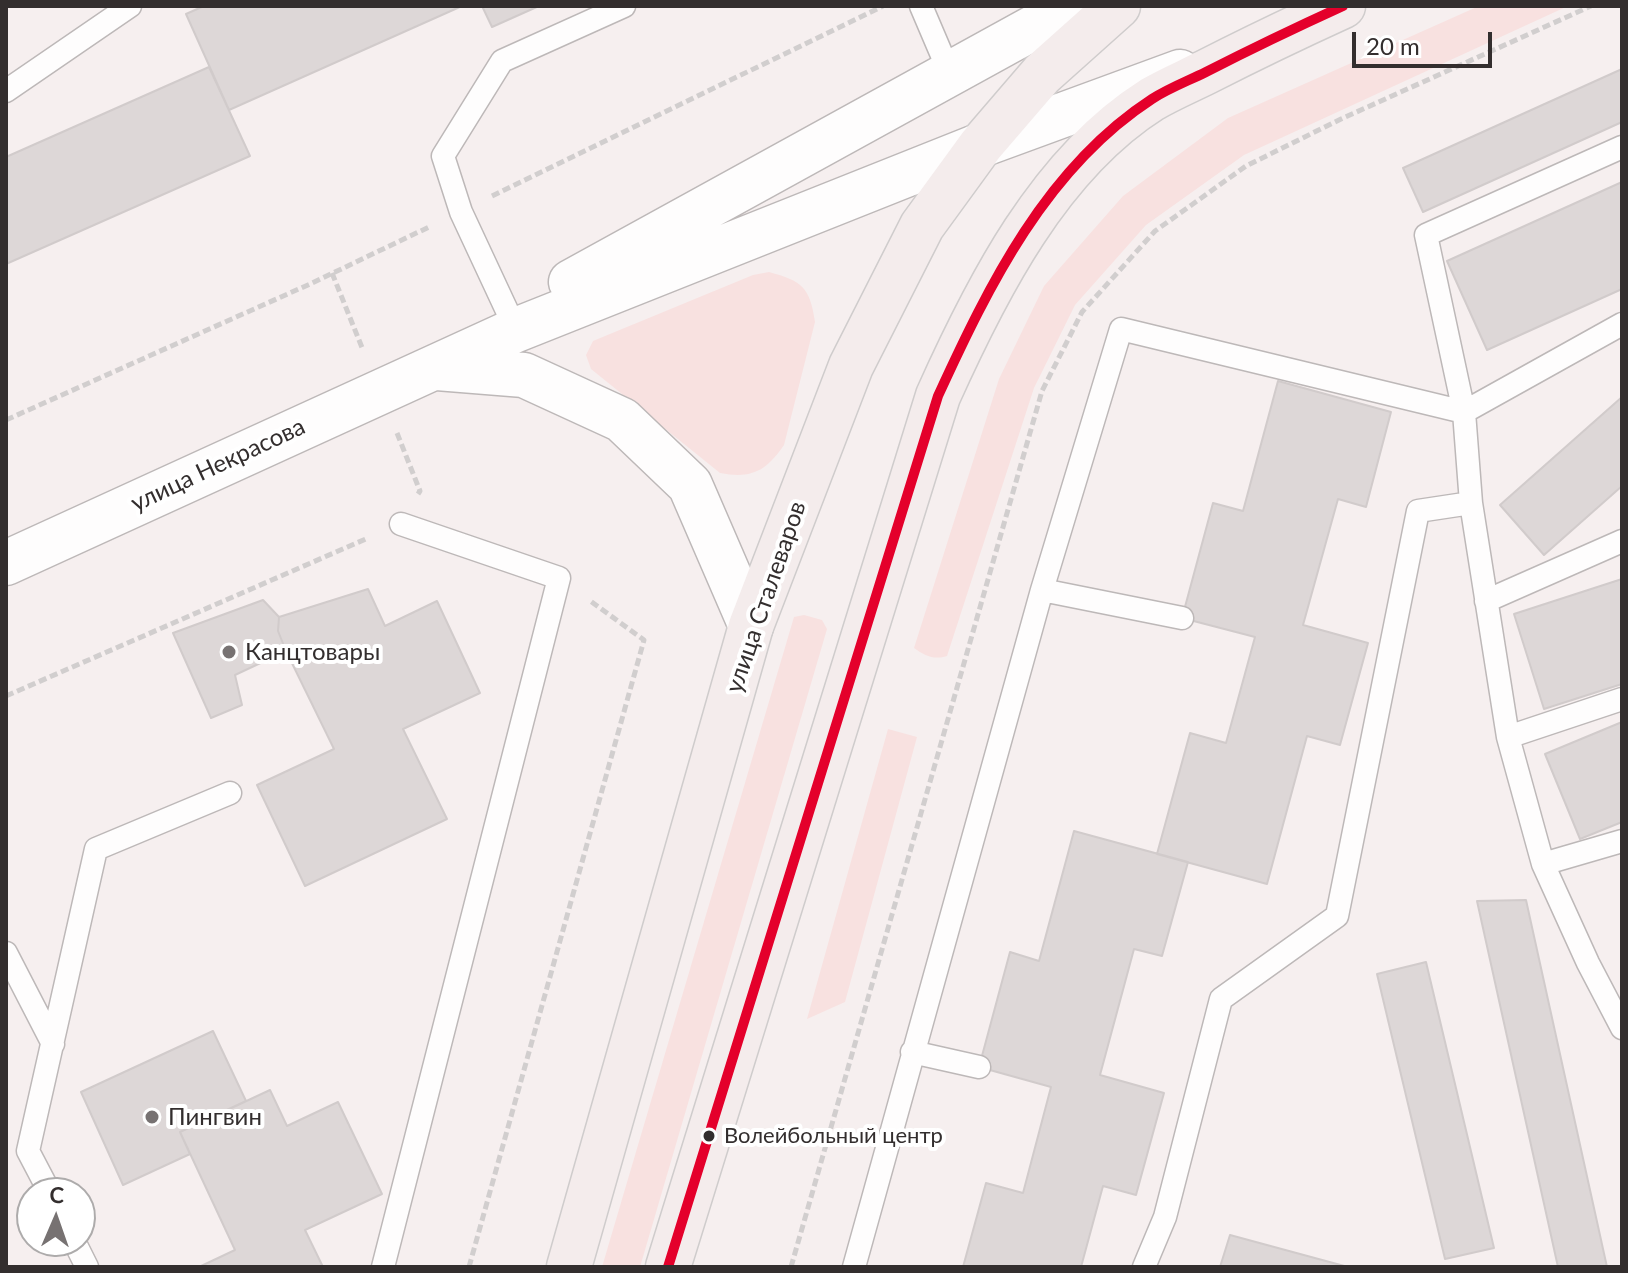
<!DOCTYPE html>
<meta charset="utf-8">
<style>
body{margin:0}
#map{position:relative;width:1628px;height:1273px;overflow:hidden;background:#f6efef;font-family:Lato,sans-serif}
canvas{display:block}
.frame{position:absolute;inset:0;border:8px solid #332e2e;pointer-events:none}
.north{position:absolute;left:16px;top:1177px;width:80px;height:80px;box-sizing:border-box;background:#fff;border:2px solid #adabab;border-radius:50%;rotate:2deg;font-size:22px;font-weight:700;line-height:32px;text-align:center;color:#332e2e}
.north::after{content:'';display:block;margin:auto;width:28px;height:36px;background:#777272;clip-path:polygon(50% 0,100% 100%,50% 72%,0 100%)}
.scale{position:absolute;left:1352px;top:32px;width:140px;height:36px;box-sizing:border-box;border:4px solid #332e2e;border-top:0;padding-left:10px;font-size:24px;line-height:28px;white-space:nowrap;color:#332e2e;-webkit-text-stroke:6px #fff;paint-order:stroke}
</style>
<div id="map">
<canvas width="1628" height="1273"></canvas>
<div class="frame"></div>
<div class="north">С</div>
<div class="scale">20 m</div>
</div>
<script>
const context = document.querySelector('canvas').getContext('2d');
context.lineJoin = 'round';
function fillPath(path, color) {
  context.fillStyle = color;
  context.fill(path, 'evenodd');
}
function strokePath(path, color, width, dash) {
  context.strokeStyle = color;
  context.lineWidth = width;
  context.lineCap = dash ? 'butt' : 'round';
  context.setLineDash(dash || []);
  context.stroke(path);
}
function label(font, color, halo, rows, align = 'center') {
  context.font = font + ' Lato,sans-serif';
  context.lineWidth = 8;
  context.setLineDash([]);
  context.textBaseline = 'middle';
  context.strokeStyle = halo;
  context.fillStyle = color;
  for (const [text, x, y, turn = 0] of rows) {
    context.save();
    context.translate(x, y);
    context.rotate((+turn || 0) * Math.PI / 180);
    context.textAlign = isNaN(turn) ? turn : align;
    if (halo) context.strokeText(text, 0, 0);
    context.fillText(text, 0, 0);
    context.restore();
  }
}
fillPath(new Path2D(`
 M1479 6H1568L1244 155 1146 225 1075 305 1034 388 947 656C934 660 925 656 914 648L999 379 1044 286 1123 196 1228 118Z
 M769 272C802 281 810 287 815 322L784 445C766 471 752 479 720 473L591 369 586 355 593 341 753 275Z
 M804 615 822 620 827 629 640 1267H602L794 617Z
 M888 729 917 737 845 1002 807 1019Z`), '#f8e1e0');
const building = new Path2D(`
 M204 6H462L229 110 186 14Z
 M482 6H539L492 27Z
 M209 67 250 156 6 264V157Z
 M1622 69V122L1423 212 1403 168Z
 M1622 182V289L1487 350 1447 261Z
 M1278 381 1391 412 1366 507 1338 499 1303 625 1368 643 1340 745 1307 736 1267 884 1157 854 1190 733 1226 743 1255 637 1182 618 1213 503 1243 511Z
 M1622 397V486L1544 555 1500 505Z
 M1622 579V684L1544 709 1514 614Z
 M368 589 385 626 437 601 480 693 403 729 447 819 305 886 257 785 334 749 286 651 278 631 279 617Z
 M263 600 279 617 278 631 286 651 235 675 242 705 211 718 173 633Z
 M1622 722V822L1580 839 1545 754Z
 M1074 831 1188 862 1162 956 1134 949 1100 1075 1164 1093 1136 1195 1103 1186 1081 1267H963L986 1183 1023 1193 1051 1087 979 1067 1010 952 1039 961Z
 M1526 900 1607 1267H1558L1477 901Z
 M1426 962 1494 1248 1445 1259 1377 974Z
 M213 1031 246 1101 180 1132 190 1154 123 1185 81 1092Z
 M270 1090 287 1126 338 1102 382 1194 305 1230 323 1267H199L235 1250 180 1132Z
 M1230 1235 1348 1267H1220Z`);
fillPath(building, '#ddd7d7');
strokePath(building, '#d1cbcb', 2);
const service = new Path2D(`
 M921 6 950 74
 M6 91 130 6
 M1622 147 1426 235 1464 412 1471 503 1508 737 1543 864 1588 963 1622 1028
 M516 330 461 212 443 156 502 61 624 6
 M1042 590 1182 618
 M1486 601 1622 541
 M1508 737 1622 699
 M1543 864 1622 841
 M6 953 53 1044
 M912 1052 979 1067
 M50 1193 28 1151 96 849 230 793
 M74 1241 87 1267
 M383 1267 559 578 401 524
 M854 1267 1042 590 1121 329 1464 412 1622 324
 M1144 1267 1165 1217 1221 999 1337 916 1418 511 1471 503`);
const minor = new Path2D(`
 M571 282 1073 6
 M437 368 524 375 622 420 690 485 751 626
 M6 563 516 330 981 145 1180 72`);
const primary = new Path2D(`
 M569 1267 751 626 851 366 922 226 981 145 1042 74 1118 6
 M668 1267 938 396C986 289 1049 164 1152 99 1169 89 1188 81 1206 72 1251 49 1297 27 1343 6`);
strokePath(service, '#bdb8b8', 25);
strokePath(minor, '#bdb8b8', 47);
strokePath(primary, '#cfcccc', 47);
strokePath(new Path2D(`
 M492 196 883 6
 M332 273 363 350
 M6 420 310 284 429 227
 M397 433 420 491 418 494
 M6 696 368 538
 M469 1267 644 640 589 600
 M791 1267 1042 391 1082 312 1155 231 1246 166 1341 119 1591 6`), '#d1cece', 5, [8, 4]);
strokePath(service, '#fefdfd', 22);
strokePath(minor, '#fefdfd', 44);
strokePath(primary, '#f4ecec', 44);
strokePath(new Path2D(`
 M668 1267 938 396C989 285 1046 168 1152 99 1169 88 1188 81 1206 72 1251 49 1297 27 1343 6`), '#e4002b', 10);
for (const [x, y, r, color] of [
 [229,652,8,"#777272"],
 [152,1117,8,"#777272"],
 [709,1136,7,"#332e2e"]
]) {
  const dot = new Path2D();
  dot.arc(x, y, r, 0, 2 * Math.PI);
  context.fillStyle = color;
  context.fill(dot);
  strokePath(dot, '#fff', 3);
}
label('22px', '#332e2e', '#fff', [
 ["Волейбольный центр",724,1136]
], 'left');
label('24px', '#332e2e', '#fff', [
 ["улица Некрасова",218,465,-25],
 ["улица Сталеваров",766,597,-71]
]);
label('24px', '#332e2e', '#fff', [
 ["Канцтовары",245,652],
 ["Пингвин",168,1117]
], 'left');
</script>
